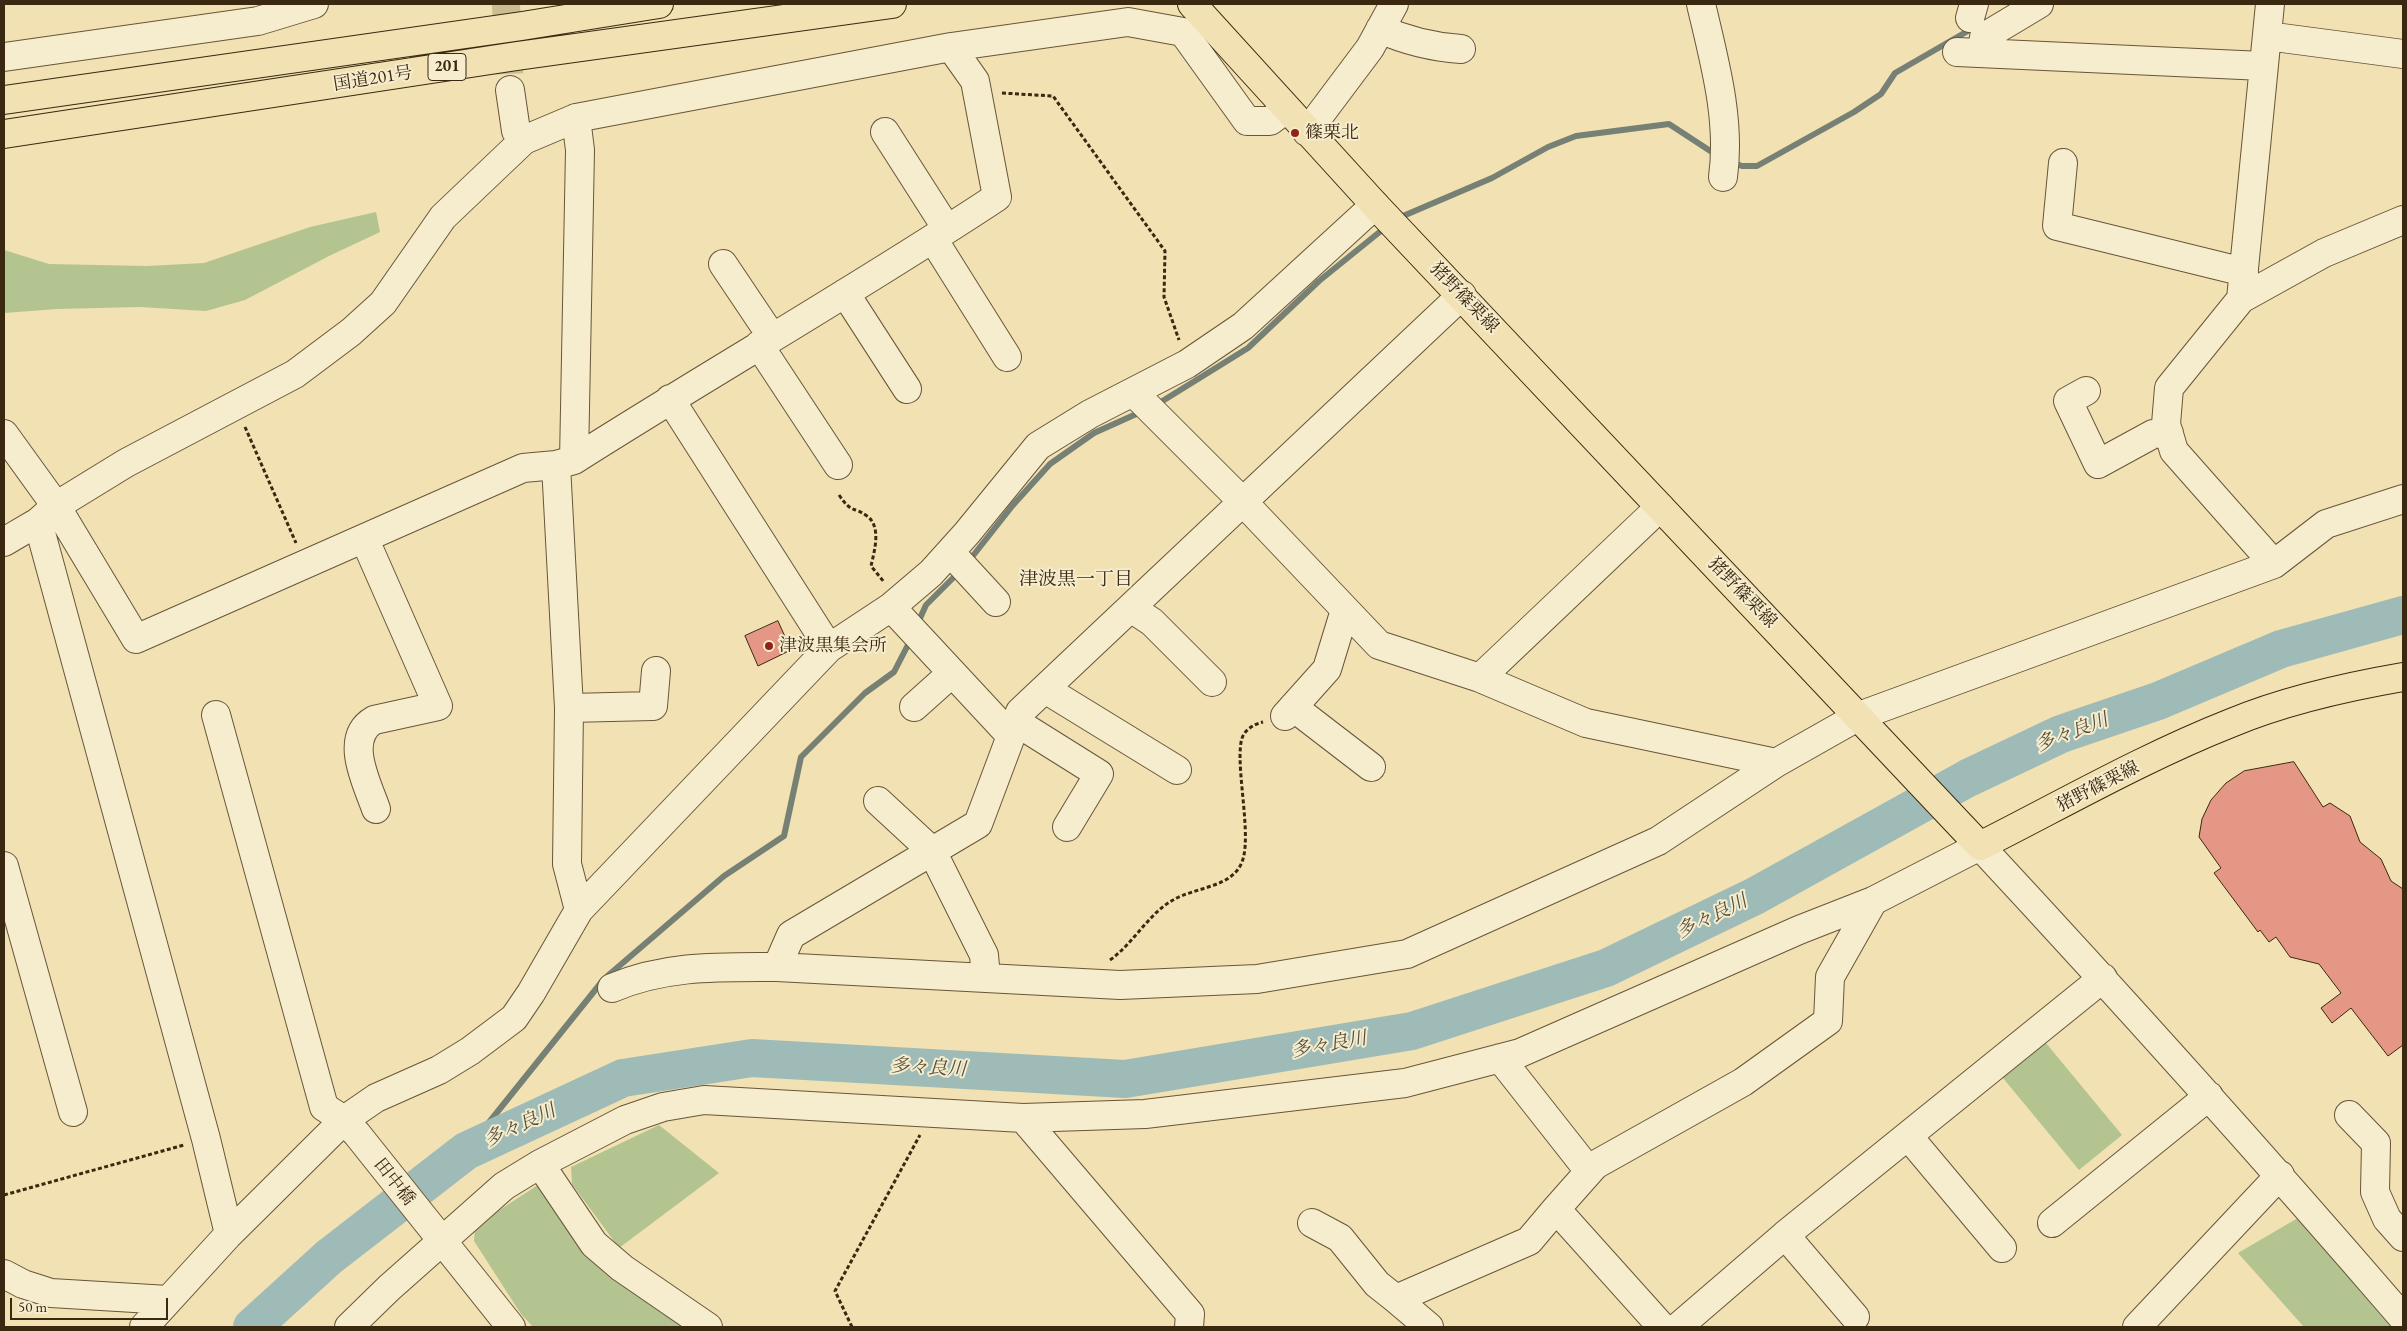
<!DOCTYPE html>
<meta charset="utf-8">
<style>
body{margin:0}
#map{position:relative;width:2407px;height:1331px;overflow:hidden;background:#f1e1b3;font-family:"EB Garamond",serif}
canvas{display:block}
.frame{position:absolute;inset:0;border:5px solid #3a2810;pointer-events:none}
.scale{position:absolute;left:10px;top:1298px;width:158px;height:22px;box-sizing:border-box;border:2px solid #3a2810;border-top:0;padding-left:6px;font-size:15px;line-height:18px;white-space:nowrap;color:#3a2810;-webkit-text-stroke:4px #f6ecce;paint-order:stroke}
</style>
<div id="map">
<canvas width="2407" height="1331"></canvas>
<div class="frame"></div>
<div class="scale">50 m</div>
</div>
<script>
const context = document.querySelector('canvas').getContext('2d');
context.lineJoin = 'round';
function fillPath(path, color) {
  context.fillStyle = color;
  context.fill(path, 'evenodd');
}
function strokePath(path, color, width, dash) {
  context.strokeStyle = color;
  context.lineWidth = width;
  context.lineCap = dash ? 'butt' : 'round';
  context.setLineDash(dash || []);
  context.stroke(path);
}
function label(font, color, halo, rows, align = 'center') {
  context.font = font + ' "EB Garamond","Noto Serif JP",serif';
  context.lineWidth = 4;
  context.setLineDash([]);
  context.textBaseline = 'middle';
  context.strokeStyle = halo;
  context.fillStyle = color;
  for (const [text, x, y, turn = 0] of rows) {
    context.save();
    context.translate(x, y);
    context.rotate((+turn || 0) * Math.PI / 180);
    context.textAlign = isNaN(turn) ? turn : align;
    if (halo) context.strokeText(text, 0, 0);
    context.fillText(text, 0, 0);
    context.restore();
  }
}
fillPath(new Path2D(`
 M376 212 380 232 329 256 245 300 206 311 140 307 57 309 4 313V250L49 264 147 266 204 263 310 227Z
 M2041 1037 2122 1135 2079 1170 1998 1072Z
 M659 1125 719 1173 619 1248 572 1184 571 1167Z
 M541 1183 598 1259 684 1327H533L521 1314 474 1241 475 1226Z
 M2303 1215 2403 1327H2304L2238 1253Z`), '#b3c491');
strokePath(new Path2D(`
 M1731 162 1742 166H1757L1854 112 1881 94 1895 73 1973 28
 M1396 219 1492 178 1548 147 1576 136 1669 124 1718 156
 M1156 405 1248 348 1319 281 1387 226
 M968 562 1013 505 1050 464 1094 433 1143 411
 M917 625 926 605 960 571
 M466 1151 604 979 724 876 784 836 801 757 865 693 894 672 911 639`), '#768074', 6);
strokePath(new Path2D(`
 M252 1327 329 1257 466 1151 623 1078 752 1058 1125 1079 1412 1031 1606 968 1755 896 1968 778 2061 734 2158 701 2281 649 2403 615`), '#9ebbb7', 38);
const building = new Path2D(`
 M778 621 791 650 758 666 745 636Z
 M2294 762 2323 807 2330 803 2350 816 2360 842 2381 859 2391 881 2403 889V1045L2388 1056 2351 1008 2332 1023 2321 1008 2341 993 2319 964 2290 957 2276 937 2269 942 2260 930 2258 932 2214 873 2221 868 2199 837 2202 819 2211 800 2226 783 2244 771Z`);
fillPath(building, '#e59786');
strokePath(building, '#3a2810', 1);
strokePath(new Path2D(`
 M506 4 510 90`), '#ccbc92', 28, [28, 14]);
const minor = new Path2D(`
 M1701 4C1714 60 1731 119 1723 177
 M1970 18 1974 4
 M1380 29C1407 41 1432 47 1461 49
 M2267 36 2403 54
 M1957 52 2263 66
 M1982 53 1984 37 2039 4
 M4 57 258 21 314 4
 M510 90 516 131 524 140
 M885 132 947 229
 M1307 132 1370 48 1394 4
 M2063 163 2057 226 2244 272
 M933 239 1007 357
 M723 264 772 337
 M845 293 907 389
 M2241 299 2270 4
 M759 345 838 465
 M2086 391 2068 401 2098 464 2153 434 2169 433
 M1133 392 1243 502 1379 645 1480 678
 M670 399 829 648
 M4 434 56 506 136 639 523 468 556 465 574 460C714 371 858 289 997 197L975 81 951 47
 M574 460 580 150 576 118
 M556 465 569 708 567 864 579 910
 M1660 507 1480 678 1586 723 1776 763
 M38 522 206 1139 229 1234
 M365 540 438 706 374 720C343 738 367 783 376 809
 M4 542 38 522 56 506 126 463 295 374 351 332 383 303 443 217 524 140 576 118 951 47 1128 22 1183 32 1247 121H1270L1286 109
 M950 552 996 602
 M2274 564 2174 451 2166 424 2169 388 2241 299 2324 253 2403 220
 M891 607 1011 736
 M1131 608 1152 622 1212 682
 M1045 689 1177 770
 M914 707 952 673
 M1293 707 1371 767
 M569 708 653 706 656 671
 M216 715 324 1107 344 1120 357 1134 511 1327
 M1285 716 1327 669 1345 610
 M1016 722 1099 774 1067 827
 M878 801 932 851 984 955 986 978 777 967 791 935 978 824 1020 712 1462 295
 M4 866 73 1112
 M986 978 1120 985 1257 979 1407 954 1658 841 1776 763 1859 716 2274 564 2326 524 2403 499
 M612 988C666 965 719 967 777 967
 M1500 1058 1589 1171
 M2349 1115 2376 1143 2375 1192 2387 1219 2403 1237
 M1023 1118 1190 1314 1189 1327
 M1908 1136 2002 1248
 M540 1164 594 1244 622 1268 708 1327
 M1312 1223 1340 1238 1377 1284 1396 1299
 M2052 1223 2209 1096
 M1785 1235 1855 1317
 M4 1274 23 1284 51 1293 168 1300
 M144 1327 229 1234 344 1120 376 1098 439 1070 470 1051 514 1018 531 993 579 910 829 648 891 607 931 573 967 533 1038 446 1090 414 1187 364 1243 326 1375 205
 M349 1327 389 1288 504 1186 540 1164 625 1120 663 1107 704 1100 1023 1118 1145 1114 1405 1083 1520 1053 1799 930 1873 901 1980 846C2124 1001 2265 1158 2403 1318
 M1429 1327 1396 1299 1529 1241 1556 1209
 M1662 1327 1556 1209 1595 1165 1743 1082 1828 1021 1830 977 1873 901
 M1678 1327 1785 1235 2103 978
 M2137 1327 2280 1175`);
const major = new Path2D(`
 M1192 4 1375 205 1980 846C2063 804 2145 757 2231 723 2286 700 2345 687 2403 677`);
const highway = new Path2D(`
 M4 100 522 26 659 4
 M4 134 517 56 892 4`);
strokePath(minor, '#685639', 30);
strokePath(major, '#3a2810', 30);
strokePath(highway, '#3a2810', 30);
strokePath(new Path2D(`
 M1002 93 1053 96 1165 251 1164 297 1179 340
 M245 427 296 543
 M839 495C852 514 853 506 867 516 882 527 874 552 871 566L884 582
 M1110 960C1134 943 1148 914 1173 900 1194 887 1235 888 1243 859 1252 829 1232 752 1244 734 1248 728 1255 724 1263 722
 M4 1195 184 1145
 M852 1327 835 1291 920 1135`), '#3a2810', 3, [4, 2.5]);
strokePath(minor, '#f6ecce', 28);
strokePath(major, '#f1e1b3', 28);
strokePath(highway, '#f1e1b3', 28);
for (const [x, y, r, color] of [
 [1295,133,5,"#8f2418"],
 [769,646,5,"#8f2418"]
]) {
  const dot = new Path2D();
  dot.arc(x, y, r, 0, 2 * Math.PI);
  context.fillStyle = color;
  context.fill(dot);
  strokePath(dot, '#f6ecce', 2);
}
for (const [x, y, w] of [
 [447,67,38]
]) {
  const box = new Path2D();
  box.roundRect(x - w / 2, y - 13.5, w, 27, 4);
  context.fillStyle = '#f6ecce';
  context.fill(box);
  strokePath(box, '#3a2810', 1);
}
label('bold 16px', '#3a2810', null, [
 ["201",447,67]
]);
label('18px', '#3a2810', '#f6ecce', [
 ["国道201号",373,79,-9],
 ["猪野篠栗線",1464,298,46],
 ["猪野篠栗線",1742,593,46],
 ["猪野篠栗線",2098,787,-27],
 ["田中橋",394,1182,52]
]);
label('18px', '#3a2810', '#f6ecce', [
 ["篠栗北",1305,133],
 ["津波黒集会所",779,646]
], 'left');
label('19px', '#3a2810', '#f6ecce', [
 ["津波黒一丁目",1076,580]
]);
label('italic 19px', '#534d3a', '#f6ecce', [
 ["多々良川",2072,733,-21],
 ["多々良川",1712,917,-26],
 ["多々良川",1329,1045,-10],
 ["多々良川",928,1068,3],
 ["多々良川",520,1126,-25]
]);
</script>
